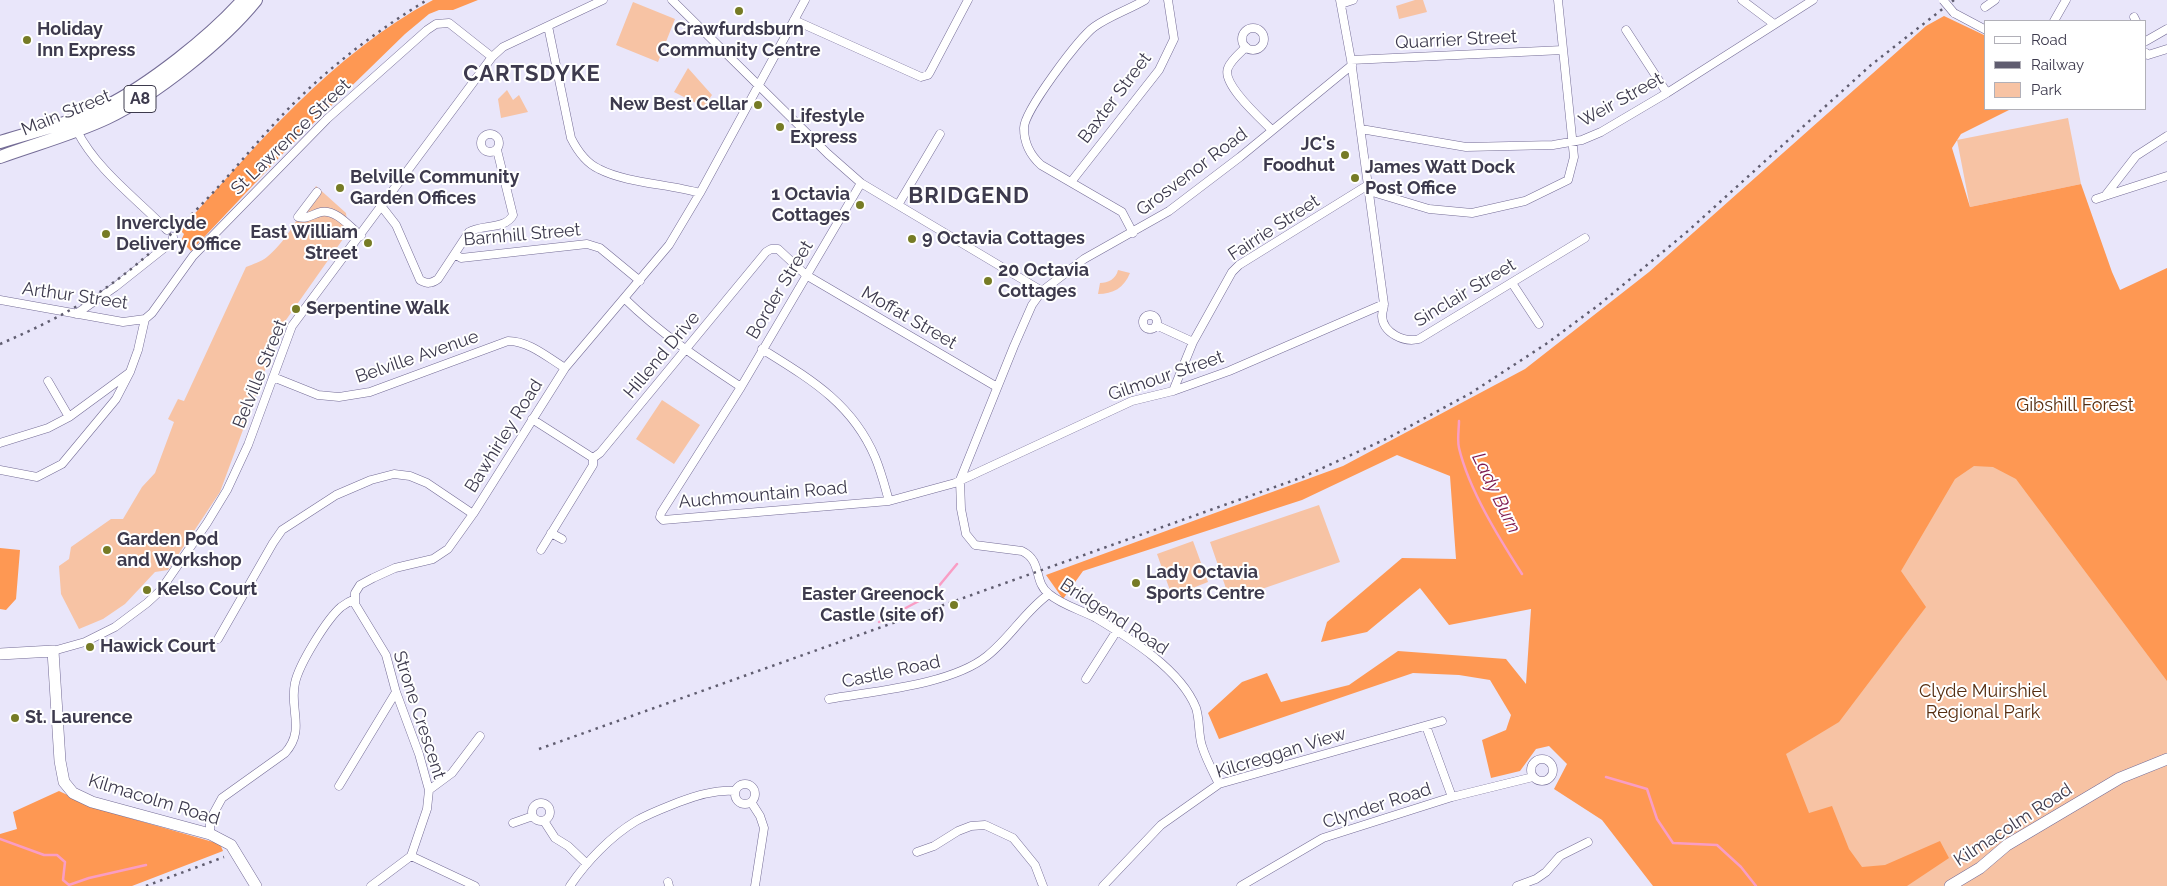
<!DOCTYPE html>
<style>
body{margin:0}
#map{position:relative;width:2167px;height:886px;overflow:hidden;background:#e9e6fa;font-family:Raleway,sans-serif}
canvas{display:block}
.legend{position:absolute;left:1984px;top:20px;width:162px;height:90px;box-sizing:border-box;background:#fff;border:1px solid #b1b0b8;margin:0;padding:6px 9px;list-style:none;font-size:15px;color:#3d3a4d}
.legend li{display:flex;align-items:center;gap:10px;height:25px}
.legend b{width:25px;border:1px solid #b1b0b8}
</style>
<div id="map">
<canvas width="2167" height="886"></canvas>
<ul class="legend">
<li><b style="height:6px;background:#fff"></b>Road</li>
<li><b style="height:6px;background:#605d70"></b>Railway</li>
<li><b style="height:14px;background:#f7c3a4"></b>Park</li>
</ul>
</div>
<script>
const context = document.querySelector('canvas').getContext('2d');
context.lineJoin = 'round';
function fillPath(path, color) {
  context.fillStyle = color;
  context.fill(path, 'evenodd');
}
function strokePath(path, color, width, dash) {
  context.strokeStyle = color;
  context.lineWidth = width;
  context.lineCap = dash ? 'butt' : 'round';
  context.setLineDash(dash || []);
  context.stroke(path);
}
function label(font, color, halo, rows, align = 'center') {
  context.font = font + ' Raleway,sans-serif';
  context.lineWidth = 4;
  context.setLineDash([]);
  context.textBaseline = 'middle';
  context.strokeStyle = halo;
  context.fillStyle = color;
  for (const [text, x, y, turn = 0] of rows) {
    context.save();
    context.translate(x, y);
    context.rotate((+turn || 0) * Math.PI / 180);
    context.textAlign = isNaN(turn) ? turn : align;
    if (halo) context.strokeText(text, 0, 0);
    context.fillText(text, 0, 0);
    context.restore();
  }
}
fillPath(new Path2D(`
 M1415 0H1423L1427 12 1399 19 1396 6Z
 M633 2 675 19 658 62 616 45Z
 M688 68 712 95 704 107 674 92Z
 M507 90 513 100 519 95 528 112 501 118 498 99Z
 M2068 118 2081 184 1970 207 1957 140Z
 M316 186 346 213 348 232 281 327 220 492 168 570 155 572 125 604 103 619 79 629 61 594 59 566 69 559 71 547 111 519H123L142 487 155 473 174 422 168 419 178 399 184 401 246 267C253 264 261 262 267 257 289 239 302 210 316 186Z
 M1118 270 1130 273C1124 288 1113 294 1098 294L1100 283C1108 283 1116 279 1118 270Z
 M2167 276V886H1797L1754 751 1929 388Z
 M662 400 700 425 674 464 636 439Z
 M1319 505 1340 562 1230 600 1210 542Z
 M1193 541 1208 582 1172 596 1157 554Z`), '#f7c3a4');
fillPath(new Path2D(`
 M433 0H478L453 10H439L429 14 405 34 291 145 191 251 181 241 184 234 180 230C256 146 332 54 433 0Z
 M1944 16 1986 36V109H2011L1961 134 1952 148 1970 207 2081 184 2112 272 2120 290 2167 268V681L2016 479 1993 467 1974 466 1955 479 1901 571 1926 607 1839 722 1786 754 1809 813 1832 806 1849 849 1862 867 1885 865 1940 841 1949 858 1907 886H1653L1602 820 1554 789 1567 764 1549 746 1536 749 1520 771 1491 778 1482 740 1506 730 1511 715 1490 680 1459 675 1413 673 1219 739 1208 713 1242 682 1267 673 1281 702 1349 685 1398 651 1506 659 1526 684 1531 609 1449 625 1420 588 1367 632 1321 642 1327 622 1402 558 1456 559 1450 476 1397 455 1302 500 1083 571 1063 599 1046 575 1343 466 1525 369 1649 272 1926 26Z
 M0 548 20 550 16 599 6 610 0 609Z
 M59 791 95 808 220 844 223 851 132 886H0V834L17 829 13 812Z`), '#fe9853');
strokePath(new Path2D(`
 M1459 421C1459 429 1457 440 1459 448 1469 490 1499 538 1522 574
 M879 622 919 601 938 587 957 564
 M1606 777 1647 789 1657 819 1673 843 1717 845 1741 867 1756 886
 M0 839 44 855H57L65 862 63 880 69 885 89 878 146 865`), '#f99dc4', 2.5);
const minor = new Path2D(`
 M672 0 828 154 861 183 1042 291
 M1340 0 1351 60 1384 304C1384 308 1382 312 1382 316 1383 333 1404 343 1419 339L1585 238
 M1742 0 1774 24
 M1341 4 1353 0
 M1985 7 1995 0
 M1954 13 1986 30
 M2134 17 2136 21
 M794 20 921 77 928 75 930 72 968 0
 M2054 21 2066 0
 M548 26 571 138C577 150 586 163 599 169 626 183 669 184 700 193
 M1242 39a11 11 0 1 1 22 0a11 11 0 1 1-22 0Z
 M1626 30 1667 93
 M2146 41 2167 29
 M1246 47C1240 53 1231 60 1228 68 1221 84 1261 119 1272 130
 M2146 53 2148 55 2167 49
 M1351 60 1563 50
 M1361 129 1466 147 1553 145 1582 140 1601 132 1667 93 1813 0
 M77 131C97 170 136 198 167 230
 M481 143a9 9 0 1 1 18 0a9 9 0 1 1-18 0Z
 M1071 182 1159 70 1174 39 1168 0
 M861 183 741 387 661 513 660 517 663 520 889 501 955 483 1132 401 1173 391 1229 371 1384 304
 M1369 191 1429 209 1472 213 1525 201 1568 180 1574 157 1558 0
 M317 192 298 217C307 220 312 214 321 212 336 209 350 227 361 236
 M2105 196 2167 176
 M2096 199 2105 196 2136 156 2167 136
 M898 205 940 134
 M382 207 396 225 420 280C427 284 431 284 438 279L469 232C482 224 505 230 513 215L497 150
 M1133 233 1122 212 1041 165C1030 155 1024 143 1024 128 1024 111 1079 38 1094 27 1109 16 1128 10 1145 0
 M455 254 461 258 587 244 600 248 640 281
 M1512 283 1539 324
 M625 299C660 333 700 360 741 387
 M0 300 123 322 145 319
 M76 314 115 287 173 241V237
 M1143 322a7 7 0 1 1 14 0a7 7 0 1 1-14 0Z
 M1156 325 1193 342
 M762 349C810 379 852 403 875 457 881 471 885 487 889 501
 M273 377 318 395 339 397 370 392 508 341C529 341 547 357 565 368
 M48 381 69 417
 M1173 391 1193 342 1232 272 1239 265 1368 185
 M532 419 593 458
 M0 443 48 428 69 417 129 373
 M593 458 600 453 766 252 771 249H778L806 275 997 387
 M0 470 37 477 62 464 116 399 130 372 138 350 145 319 152 313 193 256 327 119 427 30 436 24 449 23 492 57
 M551 533 562 539
 M541 550 593 465V458
 M355 599V604L386 655 396 692 419 754 429 790 427 809 411 856 371 886
 M218 639 273 543 282 530 336 495 371 480 394 474 410 476 427 483 473 514
 M53 651 85 642 115 627 147 603 160 591 207 523 227 490 248 445 292 326 492 57 503 47 603 0
 M1086 679 1116 632
 M829 699C874 691 951 685 987 656 1010 638 1025 611 1049 594
 M1426 726 1452 797
 M1531 770a11 11 0 1 1 22 0a11 11 0 1 1-22 0Z
 M735 794a10 10 0 1 1 20 0a10 10 0 1 1-20 0Z
 M1219 784C1213 772 1206 759 1202 746 1198 734 1200 720 1196 708 1181 670 1131 639 1096 618 1081 610 1062 605 1049 594 1033 582 1043 561 1022 551L975 545 966 534 961 509 960 480 1014 346 1032 305 1042 291 1084 259 1169 211 1240 157 1352 65
 M339 786 396 692
 M429 790 452 773 480 736
 M751 802 760 816 764 828 755 886
 M532 812a9 9 0 1 1 18 0a9 9 0 1 1-18 0Z
 M544 821 555 838 568 846 587 864
 M513 823 533 816
 M210 834V820L222 798 285 753C306 730 289 709 295 683 299 664 327 619 341 607 345 604 350 601 355 599V593L360 585 373 578 395 568 433 559 448 549 473 514 565 368 669 245 700 193 805 0
 M917 852 934 846 958 831 971 826 985 825 1013 838 1035 865 1043 886
 M411 856 475 886
 M668 882 669 886
 M570 886C586 862 611 836 636 821 650 813 664 808 679 802 697 795 716 789 735 791
 M1103 886 1161 825 1219 784 1442 721
 M1241 886 1323 838 1452 797 1533 777
 M1517 886 1536 879 1546 872 1560 856 1588 842`);
const secondary = new Path2D(`
 M0 654 53 651 60 761 64 782 73 793 92 802 210 834 231 845 256 886
 M1950 886 1980 868 2007 845 2120 778 2167 759`);
const trunk = new Path2D(`
 M0 142C35 131 72 123 105 107 149 85 210 37 243 0
 M0 157C36 144 73 134 107 118 155 95 223 41 256 0`);
strokePath(minor, '#746c96', 9);
strokePath(secondary, '#746c96', 12);
strokePath(trunk, '#746c96', 14);
strokePath(minor, '#fff', 8);
strokePath(secondary, '#fff', 11);
strokePath(trunk, '#fff', 12);
strokePath(new Path2D(`
 M0 344C49 323 96 299 137 264 156 248 175 231 193 213 228 179 258 139 293 104 333 64 378 30 427 0
 M539 749 1303 477 1388 438 1471 393 1546 344 1600 304 1688 231 1871 65 1954 0
 M146 886 224 857`), '#605d70', 2.5, [2.5, 5]);
const minorBridge = new Path2D(`
 M1943 0 1954 13`);
strokePath(minorBridge, '#746c96', 9, []);
strokePath(minorBridge, '#fff', 8);
for (const [x, y, r, color] of [
 [739,11,5,"#767b25"],
 [27,40,5,"#767b25"],
 [758,105,5,"#767b25"],
 [780,127,5,"#767b25"],
 [1345,155,5,"#767b25"],
 [1355,178,5,"#767b25"],
 [340,188,5,"#767b25"],
 [860,205,5,"#767b25"],
 [106,234,5,"#767b25"],
 [912,239,5,"#767b25"],
 [368,243,5,"#767b25"],
 [988,281,5,"#767b25"],
 [296,309,5,"#767b25"],
 [107,550,5,"#767b25"],
 [1136,583,5,"#767b25"],
 [147,590,5,"#767b25"],
 [954,605,5,"#767b25"],
 [90,647,5,"#767b25"],
 [15,718,5,"#767b25"]
]) {
  const dot = new Path2D();
  dot.arc(x, y, r, 0, 2 * Math.PI);
  context.fillStyle = color;
  context.fill(dot);
  strokePath(dot, '#fff', 2);
}
for (const [x, y, w] of [
 [140,99,32]
]) {
  const box = new Path2D();
  box.roundRect(x - w / 2, y - 13.5, w, 27, 4);
  context.fillStyle = '#fff';
  context.fill(box);
  strokePath(box, '#3d3a4d', 1);
}
label('bold 16px', '#3d3a4d', null, [
 ["A8",140,99]
]);
label('bold 18px', '#3d3a4d', '#fff', [
 ["Holiday",37,30],
 ["Inn Express",37,51],
 ["Crawfurdsburn",739,30,"center"],
 ["Community Centre",739,51,"center"],
 ["New Best Cellar",748,105,"right"],
 ["Lifestyle",790,117],
 ["Express",790,138],
 ["JC's",1335,145,"right"],
 ["Foodhut",1335,166,"right"],
 ["James Watt Dock",1365,168],
 ["Post Office",1365,189],
 ["Belville Community",350,178],
 ["Garden Offices",350,199],
 ["1 Octavia",850,195,"right"],
 ["Cottages",850,216,"right"],
 ["Inverclyde",116,224],
 ["Delivery Office",116,245],
 ["East William",358,233,"right"],
 ["Street",358,254,"right"],
 ["9 Octavia Cottages",922,239],
 ["20 Octavia",998,271],
 ["Cottages",998,292],
 ["Serpentine Walk",306,309],
 ["Garden Pod",117,540],
 ["and Workshop",117,561],
 ["Lady Octavia",1146,573],
 ["Sports Centre",1146,594],
 ["Kelso Court",157,590],
 ["Easter Greenock",944,595,"right"],
 ["Castle (site of)",944,616,"right"],
 ["Hawick Court",100,647],
 ["St. Laurence",25,718]
], 'left');
label('18px', '#3d3a4d', '#fff', [
 ["Quarrier Street",1456,40,-3],
 ["Baxter Street",1115,98,-53],
 ["Weir Street",1621,100,-29],
 ["Main Street",66,113,-22],
 ["St Lawrence Street",291,137,-44],
 ["Grosvenor Road",1192,172,-37],
 ["Fairrie Street",1274,228,-33],
 ["Barnhill Street",522,235,-5],
 ["Border Street",780,290,-59],
 ["Sinclair Street",1465,293,-31],
 ["Arthur Street",75,296,8],
 ["Moffat Street",909,318,30],
 ["Hillend Drive",662,355,-50],
 ["Belville Avenue",417,357,-19],
 ["Belville Street",260,374,-68],
 ["Gilmour Street",1166,376,-19],
 ["Bawhirley Road",504,436,-58],
 ["Auchmountain Road",763,495,-5],
 ["Bridgend Road",1114,617,33],
 ["Castle Road",891,672,-12],
 ["Strone Crescent",419,715,72],
 ["Kilcreggan View",1281,753,-17],
 ["Kilmacolm Road",154,800,17],
 ["Clynder Road",1377,806,-18],
 ["Kilmacolm Road",2013,825,-33]
]);
label('18px', '#552d10', '#fff', [
 ["Gibshill Forest",2075,406],
 ["Clyde Muirshiel",1983,692],
 ["Regional Park",1983,713]
]);
label('italic 19px', '#7f1b50', '#fff', [
 ["Lady Burn",1496,493,64]
]);
context.letterSpacing = '1px';
label('bold 22px', '#3d3a4d', '#fff', [
 ["CARTSDYKE",532,74],
 ["BRIDGEND",969,196]
]);
context.letterSpacing = '0px';
</script>
